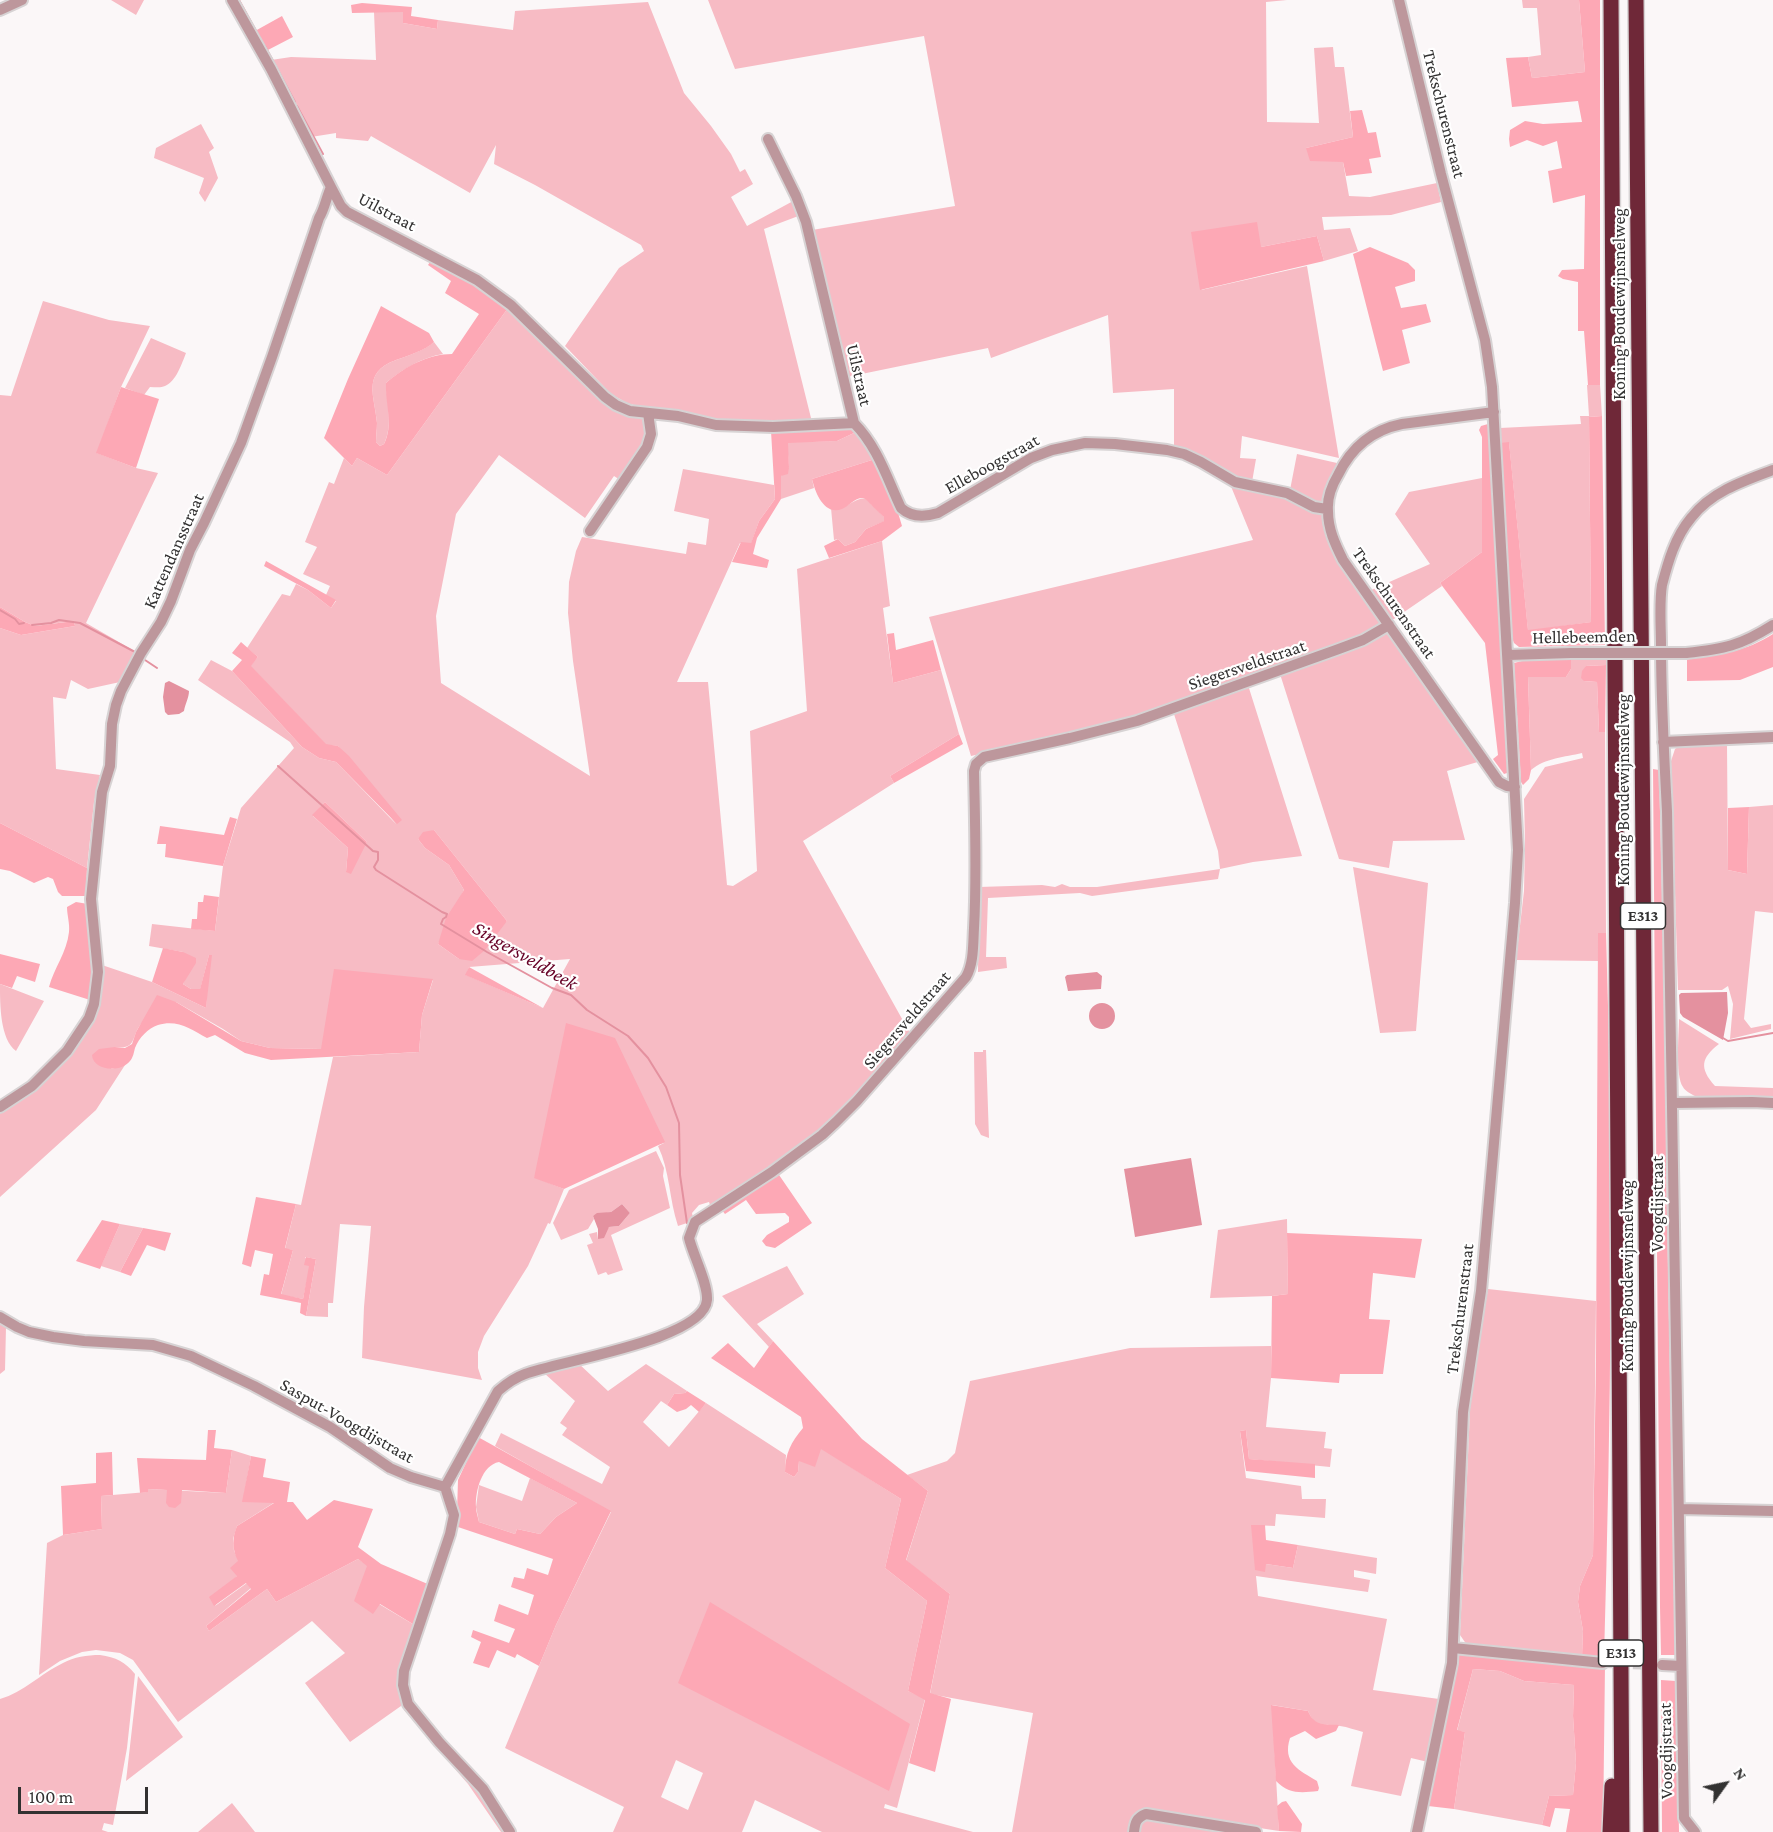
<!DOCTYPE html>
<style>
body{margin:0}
#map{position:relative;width:1773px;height:1832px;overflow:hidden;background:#fbf7f8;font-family:"Crimson Pro",serif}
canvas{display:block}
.north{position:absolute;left:1695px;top:1754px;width:60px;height:60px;-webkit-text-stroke:4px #fff;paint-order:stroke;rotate:57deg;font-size:16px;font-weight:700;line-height:24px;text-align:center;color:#323131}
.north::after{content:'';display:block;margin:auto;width:21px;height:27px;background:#323131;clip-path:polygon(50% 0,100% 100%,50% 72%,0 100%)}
.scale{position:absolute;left:18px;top:1787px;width:130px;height:27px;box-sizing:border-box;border:3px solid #323131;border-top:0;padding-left:8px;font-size:18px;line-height:21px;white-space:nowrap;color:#323131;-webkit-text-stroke:4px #fff;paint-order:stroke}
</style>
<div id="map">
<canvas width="1773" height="1832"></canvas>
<div class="north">N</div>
<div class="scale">100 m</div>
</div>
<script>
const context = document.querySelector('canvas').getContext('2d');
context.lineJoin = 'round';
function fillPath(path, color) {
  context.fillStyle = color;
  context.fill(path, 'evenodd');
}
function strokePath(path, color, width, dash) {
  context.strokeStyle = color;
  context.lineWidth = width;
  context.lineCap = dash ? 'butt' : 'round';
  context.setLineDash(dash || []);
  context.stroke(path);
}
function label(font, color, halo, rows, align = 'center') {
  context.font = font + ' "Crimson Pro",serif';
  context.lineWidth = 4.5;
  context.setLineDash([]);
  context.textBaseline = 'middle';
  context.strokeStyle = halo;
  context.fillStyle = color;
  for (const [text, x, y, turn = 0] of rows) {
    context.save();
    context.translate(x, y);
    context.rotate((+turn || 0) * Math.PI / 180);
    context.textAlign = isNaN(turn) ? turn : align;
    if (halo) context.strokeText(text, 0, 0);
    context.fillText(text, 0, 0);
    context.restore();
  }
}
fillPath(new Path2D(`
 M111 0H144L136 15Z
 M708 0H1287L1266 2 1267 122 1319 123 1314 48 1333 47 1335 67H1344L1353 137 1306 148 1343 162 1349 196 1370 197 1437 183 1441 202 1391 215 1322 217 1324 230 1350 228 1358 251 1324 261 1317 236 1261 247 1201 290 1307 266 1339 458 1242 436 1240 458 1256 459 1252 482 1234 477 1174 447V389L1113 393 1108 315 991 358 988 348 847 377 812 230 955 206 924 36 735 69Z
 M1522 0H1579L1585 72 1532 78 1528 57 1541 55 1537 8H1523Z
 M648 2 684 93 711 126 731 154 740 172 745 169 753 184 731 197 747 226 795 200 801 215 764 229 812 422 719 420 644 408 627 403 611 394 565 346 619 268 644 251 641 245 535 185 494 164 496 145 470 193 371 136 368 141 336 138V133L311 137 271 60 291 57 376 60 374 12H403V23L437 29 438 20 513 30 515 11Z
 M201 124 214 148 209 152 218 178 205 202 199 193 204 178 154 158 156 148Z
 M43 301 109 320 150 326 121 387 97 453 136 468 158 473 86 623 138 653 120 682 88 689 71 680 66 699 53 697 56 769 100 775 94 802 87 868 0 823V628L21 635 75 626 74 621 35 626 25 622 0 607V395L11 396Z
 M508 308 600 398 644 417 647 436 642 447 620 480 614 476 585 518 499 455 456 514 436 616 441 683 590 776 573 661 568 613 569 582 576 551 582 537 686 554 688 542 706 545 709 519 674 511 683 469 774 485 775 499 759 521 751 544 740 543 677 682H708L727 885 733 886 757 871 750 731 807 711 797 569 882 541 890 606 883 608 893 683 941 670 959 734 890 776 894 783 803 841 911 1035 825 1129 711 1208 709 1202 699 1205 692 1213 693 1218 690 1222 678 1226C669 1199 670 1171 658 1146L664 1143 534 1177 564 1189 550 1224 548 1223 528 1266 484 1336 478 1352V1368L482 1380 362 1358 364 1307 371 1226 340 1224 333 1303H328V1317L306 1316 316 1259 305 1257 310 1266 303 1299 281 1295 293 1250 285 1249 296 1204 301 1205 333 1057 419 1052 422 1015 433 980 321 1049 270 1048 241 1041 223 1029 176 1002C166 1008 151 1014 143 1022 130 1034 139 1050 115 1047L111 1069 125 1065 96 1110 0 1197V1111C46 1076 114 1032 99 964L152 982 206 1008 209 955 200 990 191 989 183 984 187 975 183 952 149 946 152 924 215 931 223 866 241 808 294 748 290 742 198 680 211 660 232 671 302 747 319 758 336 762 396 824 338 746 326 745 250 666 258 657 247 648 282 594 290 596 296 584 308 590 331 608 336 601 326 595 330 586 303 574 317 547 305 542 329 482 334 484 344 458 352 466 357 458 387 475ZM325 802 367 842 346 872 348 848 313 816ZM434 830 507 921 459 959 438 944 464 890 449 865 425 848 418 839ZM570 959 543 1008 466 975 469 967Z
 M151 338 186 353C182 363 176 382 165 386 161 388 155 387 150 387L144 395 125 388Z
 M434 342 443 354C423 357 401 370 386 383 387 403 393 426 384 444L380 446 376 442C376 436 377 430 377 423 375 396 361 373 396 360 407 356 425 350 434 342Z
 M1587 385H1600L1602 416 1589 417 1591 622 1528 631 1509 443H1500V428L1581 424 1580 416H1589Z
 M856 432 875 459 812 479 814 488 781 499V476L789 467 787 442 837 441Z
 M1297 454 1337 463 1325 499C1314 508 1300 496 1290 490Z
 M1482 478V552L1440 583 1442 586 1391 621 1369 591 1430 564 1395 514 1409 492Z
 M1230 484 1277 494 1320 513 1325 517 1381 620 1380 626 1335 647 1130 720 971 756 929 617 1253 540Z
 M865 498 884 517 885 521 866 529 855 542 845 546 838 539 834 540 831 508C845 511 852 499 865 498Z
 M1388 633 1481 761 1447 771 1465 840 1393 841 1389 868 1339 859 1280 674Z
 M1571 659 1606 660V665L1586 666 1584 681 1597 682 1599 731 1605 732 1606 933H1598V961L1516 960 1524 891 1525 842 1524 799 1545 767 1583 758 1582 753C1565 757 1545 758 1531 770L1528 677H1566L1571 669Z
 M1248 685 1302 856 1253 862 1220 869 1218 879 1107 894 1092 896 1080 893 988 898 986 957H1006L1007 968 978 972 979 887 1042 885 1055 887 1062 884 1070 887H1097L1220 869 1218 851 1173 711Z
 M1723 742 1727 745 1728 870 1747 874 1749 807 1773 805V913L1755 911 1744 1019 1751 1028 1771 1024V1029L1730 1039 1733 1004 1728 986 1722 990H1678L1671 761 1675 749 1681 745Z
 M1353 867 1428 883 1416 1031 1380 1033Z
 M0 984 44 1001 16 1051C0 1039 0 1005 0 984Z
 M1679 1019 1719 1044C1701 1058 1699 1068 1715 1086L1773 1088V1097L1695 1096C1691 1094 1685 1091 1683 1087 1675 1076 1679 1033 1679 1019Z
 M983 1050H986L989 1138 981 1135 975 1124 974 1052H983Z
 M656 1151 664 1168 663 1176 670 1208 611 1235 623 1270 608 1275 606 1272 598 1275 587 1245 593 1243 589 1234 597 1232 598 1239 609 1227 619 1226 630 1213 622 1204 611 1212 593 1216 594 1219 588 1229 561 1240 553 1223 569 1190Z
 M1287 1219 1288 1294 1272 1296 1210 1298 1218 1230Z
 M120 1224 143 1228 120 1272 101 1266Z
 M787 1266 804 1294 757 1324 773 1341 769 1347 722 1296Z
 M1488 1289 1596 1301 1593 1555 1580 1586 1578 1602 1583 1631 1582 1656 1467 1645 1460 1635 1471 1387Z
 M0 1324 6 1327 5 1370 0 1374Z
 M1271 1346V1378L1266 1427 1326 1432 1324 1448 1332 1449 1330 1467 1249 1459 1246 1430 1240 1431 1246 1478 1301 1486 1302 1499H1326L1325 1518 1276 1514 1275 1526 1252 1525 1253 1540 1266 1564 1293 1568 1298 1545 1377 1558 1376 1574 1354 1570V1577L1370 1580 1368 1592 1256 1576 1258 1596 1387 1619 1373 1690 1439 1699 1428 1762 1411 1758 1401 1796 1351 1786 1363 1732C1355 1730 1348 1727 1340 1726 1324 1723 1316 1730 1308 1711L1272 1705 1279 1831 1143 1810 1136 1813 1131 1832H1012L1033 1713 930 1694 950 1594 906 1561 928 1491 907 1475 947 1461 955 1453 970 1381 1130 1348Z
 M578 1363 608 1391 646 1364 687 1391 685 1393 674 1394 667 1405 661 1401 643 1422 669 1447 706 1403 786 1455 785 1472 794 1477 798 1472 799 1461 821 1448 901 1499 885 1568 927 1601 908 1691 925 1699 897 1808 885 1804 884 1808 973 1832H822L755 1800 742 1832H613L624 1807 505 1748 556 1625 611 1512 495 1446 501 1433 602 1484 610 1467 562 1435 567 1428 560 1423 575 1401 544 1373ZM676 1760 703 1773 688 1810 661 1797Z
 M232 1450 251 1456 243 1501 275 1502 237 1526 233 1539 234 1551 239 1561 237 1576 215 1606 247 1583 251 1588 206 1626 209 1631 267 1589 276 1602 358 1559 367 1565 379 1604 416 1626 403 1703 401 1706 350 1742 305 1683 345 1653 312 1621 178 1722 133 1660 120 1653 96 1650 82 1652 60 1661 39 1675 47 1543 63 1535 102 1529 101 1496 147 1492 148 1489 226 1493Z
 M530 1478 577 1503 556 1517 540 1534 517 1529 515 1534 479 1522 476 1507 479 1485 522 1501Z
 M100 1655C116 1657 125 1662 135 1674L127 1748 113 1825 104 1823 102 1830 108 1832H0V1699C24 1692 40 1674 63 1663 74 1657 87 1655 100 1655Z
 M1473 1669 1500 1671 1524 1681 1574 1685 1573 1716 1576 1763 1573 1795 1549 1796 1542 1825 1454 1809 1465 1732 1457 1731Z
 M138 1676 183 1737 126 1781Z
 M407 1707 471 1780 506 1832H501L468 1784 404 1710Z
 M232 1803 255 1832H198Z
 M1145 1818 1236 1832H1140V1824Z`), '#f7bbc4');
fillPath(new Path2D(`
 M1579 0H1600V385H1588L1584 331H1578V282L1563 279 1558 276 1562 270 1584 269 1585 195 1553 203 1548 171 1562 168 1557 141 1543 146 1527 140 1510 147 1509 139 1510 130 1525 121 1543 124 1582 122 1578 101 1512 107 1506 58 1528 57 1532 78 1585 72Z
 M362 3 412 7 411 16 438 20 437 29 403 23V12L352 13 351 5Z
 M282 16 293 37 266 51 255 31Z
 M1362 110 1368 133 1376 132 1381 157 1369 159 1372 173 1346 176 1343 162 1310 161 1306 148 1353 137 1350 111Z
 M1257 222 1261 247 1317 236 1324 261 1200 290 1191 232Z
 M1370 247 1408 263 1415 270V281L1395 287 1401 308 1426 304 1431 322 1402 330 1410 363 1383 371 1353 254Z
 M432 259 496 298 508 308 387 475 357 458 352 466 324 438 348 379 381 306 429 333 434 342C426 350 407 356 396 360 361 373 375 396 377 423 377 429 376 436 376 442L380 446 384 444C394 425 385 404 386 383 404 367 428 354 452 354L479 314 445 293 451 281 428 265Z
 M121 387 159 399 136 468 96 453Z
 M1602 416 1605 645 1519 647 1514 643 1512 638 1500 443 1509 442 1528 630 1591 622 1589 417Z
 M1488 424 1490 426 1510 772 1504 774 1493 759 1498 755 1485 643 1440 583 1482 552V437L1479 430 1481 426Z
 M850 427 856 432 837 441 788 443 789 467 788 474 781 476V499L757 538 753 554 769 560 767 568 732 562 741 542 751 543 759 521 775 499 771 431Z
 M875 459 896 506 902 526 882 541 829 558 824 546 838 539 845 546 855 542 866 529 884 521V517C879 513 866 499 864 498 855 497 849 506 842 509 824 516 815 492 812 479Z
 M266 561 336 600 331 608 308 590 264 566Z
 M0 607 25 622 35 626 74 621 75 626 21 635 0 628Z
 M894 633 896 650 933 640 941 670 893 683 887 634Z
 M1773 634V667L1740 680 1687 681V659C1717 656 1747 651 1773 634Z
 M241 642 258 657 251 666 326 744 338 746 349 756 402 820 397 824 336 762 319 758 302 747 232 671 242 660 232 653Z
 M1571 659V669L1566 677H1528L1531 770 1529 779 1523 785 1521 782 1514 663 1526 660Z
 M1606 665 1605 732H1599L1597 682 1584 681 1581 678 1582 671 1586 666Z
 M959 734 963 744 894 783 890 776Z
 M1653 769 1659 770 1666 1060V1157L1675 1655H1661L1660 1607Z
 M325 802 367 842 351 874 346 872 348 848 312 815Z
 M1749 807 1747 874 1728 870V808Z
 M230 817 237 819 223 866 165 857 166 844H157L160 826 224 835Z
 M0 823 87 868 86 896H62L58 892 53 879 48 877 34 883 10 871 0 869Z
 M434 830 507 921 485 950 472 961 459 959 438 944 446 918 464 890 449 865 425 848 418 839 423 832Z
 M204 895 219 897 215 931 191 929 192 919H197L198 902H203Z
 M76 902 88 904 92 976 90 1000 49 987C54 968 67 952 69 932 70 924 67 915 67 907Z
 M1598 933H1606C1614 1174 1611 1417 1604 1658L1582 1656 1583 1631 1578 1602 1580 1586 1593 1555 1596 1359Z
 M163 948 183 952 196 958V963L183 984 191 989H200L209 955H212L206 1008 152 982Z
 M0 954 40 964 35 982 17 976 12 988 0 984Z
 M469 967 543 1008 465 975Z
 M334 969 433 979 422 1015 419 1052 271 1060 245 1053 215 1035 207 1038C191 1029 177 1019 158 1025 148 1028 139 1038 135 1048 134 1052 133 1058 130 1061 121 1073 93 1071 92 1055L99 1049 115 1047 125 1048 132 1044 136 1032 157 995 176 1002 241 1041 270 1048 321 1049Z
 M566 1023 615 1038 665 1142 564 1189 534 1178Z
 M777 1172 812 1223 775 1248 766 1246 762 1241 767 1235 789 1222V1217L785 1213 756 1214 746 1200 725 1214 721 1209Z
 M256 1197 296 1204 285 1248 293 1250 281 1294 303 1299 309 1266 304 1265 306 1257 316 1259 306 1316 300 1313 301 1303 260 1295 264 1274 269 1275 273 1254 255 1250 251 1267 242 1264Z
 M102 1220 120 1224 100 1269 76 1261Z
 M143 1228 171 1233 165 1251 147 1245 131 1276 120 1272Z
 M1287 1233 1422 1239 1415 1278 1373 1273 1369 1319 1390 1320 1383 1374H1340L1339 1383 1271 1378 1272 1296 1288 1294Z
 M773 1341 862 1439 928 1491 906 1560 950 1594 930 1693 951 1699 935 1772 909 1763 925 1700 908 1691 927 1601 885 1568 901 1499 821 1449 815 1467 799 1461 798 1472 794 1477 785 1472C785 1454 791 1442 803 1428L801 1417 711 1358 728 1343 754 1368Z
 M687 1391 706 1403 699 1412 691 1405 686 1409 677 1412 667 1405 674 1394 685 1393Z
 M208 1430H216L214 1448 232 1450 226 1493 182 1490 181 1503 175 1508 169 1507 166 1503 167 1490 148 1489V1492L140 1493 137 1458 206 1460Z
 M1246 1430 1249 1459 1315 1464V1478L1246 1471 1240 1431Z
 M478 1437 611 1511 556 1625 539 1666 517 1654 515 1658 497 1650 489 1668 473 1663 481 1642 471 1637 473 1630 509 1643 515 1629 494 1621 499 1604 528 1615 534 1595 511 1587 514 1577 524 1579 527 1568 548 1575 553 1559 455 1526 457 1512 458 1480ZM499 1462 577 1503 556 1517 540 1534 517 1529 515 1534 479 1522C478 1517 476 1512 476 1507 475 1491 482 1465 499 1462Z
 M112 1452 113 1495 101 1496 102 1529 63 1535 61 1486 96 1483V1453Z
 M251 1456 266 1459 263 1477 290 1482 287 1502H293L307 1520 334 1500 373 1509 358 1547 381 1564 430 1585 416 1626 380 1604 373 1614 354 1601 367 1566 358 1559 276 1602 267 1589 209 1631 206 1626 251 1589 246 1583 214 1606 209 1597 237 1576 230 1568 238 1561C232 1549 232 1538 237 1526L274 1503 242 1502Z
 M1251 1525H1265L1266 1540 1298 1545 1293 1568 1266 1564 1265 1572 1255 1570Z
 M710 1602 910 1724 889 1791 678 1683Z
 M1458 1653 1605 1665 1603 1832H1566L1570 1809 1555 1808 1550 1827 1542 1825 1549 1796 1573 1795 1576 1763 1573 1716 1574 1685 1524 1681 1500 1671 1473 1669 1457 1730 1465 1732 1454 1809 1428 1806Z
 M1661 1680 1676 1681 1679 1832H1662Z
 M1271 1705 1308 1711C1315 1727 1325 1724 1339 1725L1336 1731 1316 1739 1305 1731 1290 1738C1282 1763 1299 1770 1317 1781L1319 1788 1318 1791C1300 1793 1289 1794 1276 1781Z
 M1286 1801 1302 1824 1301 1832 1279 1831 1277 1806 1282 1802Z`), '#fda8b5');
fillPath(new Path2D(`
 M169 681 189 691C189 698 185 704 184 711L179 714 168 715 165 712 163 697 165 683Z
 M1097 972 1102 976 1101 989 1068 991 1065 977 1067 975Z
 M1727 992 1728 1013 1723 1040 1683 1017 1680 1013 1679 995 1681 993Z
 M1089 1016a13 13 0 1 1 26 0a13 13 0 1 1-26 0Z
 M1191 1158 1202 1225 1135 1237 1124 1169Z
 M622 1204 630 1213 619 1226 609 1227 604 1238 598 1239V1229L593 1216 597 1213 611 1212Z`), '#e4919f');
strokePath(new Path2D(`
 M239 0 260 38
 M265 46 295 102
 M297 106 323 154
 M0 610 15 619 19 624 24 623
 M32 625 51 623 59 620 80 623 135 652
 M145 660 157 668
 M278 766 373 851 378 852V860L374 867 376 870 442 912 447 914 446 917 443 919 441 924 487 952 552 988 571 995 587 1010 628 1036 648 1058 666 1087 679 1123 680 1175 687 1223
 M1723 1038 1728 1041 1773 1033`), '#e4919f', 2);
strokePath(new Path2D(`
 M1603 1663 1656 1665`), '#d3cfd0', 10, [10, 5]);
const minor = new Path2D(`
 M1399 0 1441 174 1485 340 1492 387 1518 850 1515 903 1481 1291 1463 1412 1452 1663 1417 1832
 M0 10 22 0
 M768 139 796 196 806 222 854 423
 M331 187 341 206 347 212 477 280 511 305 605 397 616 405 630 411 678 416 716 425 773 427 854 423
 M1494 412 1402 424C1372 430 1351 448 1338 475 1332 485 1327 499 1328 511 1328 529 1335 544 1343 560L1499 782 1507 786 1515 787
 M854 423C877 446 887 478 901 508 912 518 925 517 938 513L1031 458 1052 450 1085 443 1115 444 1167 450 1184 454 1201 462 1235 482 1287 493 1314 507 1327 509
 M590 531 647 447 651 434 648 413
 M1686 653C1724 649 1740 646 1773 625
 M1508 655 1571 653
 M1663 742 1773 737
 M1673 1103 1752 1102 1773 1103
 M0 1107 32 1086 67 1051 89 1018 94 1004 98 972 91 899 102 792 110 766 112 724 116 705 121 691 141 653 161 622 171 601 190 550 204 523 241 443 272 357 319 218C325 208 326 198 331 187L271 69 232 0
 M0 1317 17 1327 29 1332 53 1337 84 1341 153 1345 191 1356 254 1386 330 1427 390 1468 411 1477 445 1487
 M445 1487 498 1391C506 1384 514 1378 525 1374 558 1361 704 1340 707 1300 708 1283 693 1255 689 1238L695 1222 772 1172 822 1135 836 1122 857 1101 966 977C974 963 973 944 974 928 977 875 975 823 974 771L976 764 984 757 1070 738 1137 721 1336 650 1363 640 1389 625
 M445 1487 454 1515 450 1534 404 1671 403 1685 408 1704 439 1742 483 1789 510 1832
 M1679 1509 1773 1511
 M1453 1648 1603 1663
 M1662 1665 1681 1666
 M1134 1832C1135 1823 1136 1818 1146 1814L1256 1832
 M1695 1832 1684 1818 1667 811C1664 755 1661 700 1661 645 1661 627 1659 603 1662 585 1668 562 1675 537 1691 518 1711 492 1743 481 1773 470`);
const highway = new Path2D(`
 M1611 0 1622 1832
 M1636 0 1651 1832
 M1610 1832 1612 1786`);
strokePath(minor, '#d7d3d4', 14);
strokePath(highway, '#d7d3d4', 18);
strokePath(minor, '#bd979c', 10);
strokePath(highway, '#6f2838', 15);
const minorBridge = new Path2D(`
 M1571 653H1686`);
strokePath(minorBridge, '#d7d3d4', 14, []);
strokePath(minorBridge, '#bd979c', 10);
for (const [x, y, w] of [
 [1643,916,45],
 [1621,1653,45]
]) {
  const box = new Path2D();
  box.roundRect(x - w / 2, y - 13, w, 26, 4.5);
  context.fillStyle = '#fff';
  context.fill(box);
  strokePath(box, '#323131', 1.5);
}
label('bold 16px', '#323131', null, [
 ["E313",1643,916],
 ["E313",1621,1653]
]);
label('18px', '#323131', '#fff', [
 ["Trekschurenstraat",1444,114,76],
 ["Uilstraat",387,212,28],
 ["Koning Boudewijnsnelweg",1619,304,-90],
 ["Uilstraat",859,375,77],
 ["Elleboogstraat",992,464,-29],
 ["Kattendansstraat",174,551,-66],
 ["Trekschurenstraat",1394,603,55],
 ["Hellebeemden",1584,637,-1],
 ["Siegersveldstraat",1247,665,-19],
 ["Koning Boudewijnsnelweg",1623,790,-90],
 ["Siegersveldstraat",907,1020,-49],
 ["Voogdijstraat",1657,1204,-90],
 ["Koning Boudewijnsnelweg",1627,1276,-90],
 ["Trekschurenstraat",1460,1309,-83],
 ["Sasput-Voogdijstraat",347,1421,30],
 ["Voogdijstraat",1666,1751,-91]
]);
label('italic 20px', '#660026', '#fff', [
 ["Singersveldbeek",525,956,30]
]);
</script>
